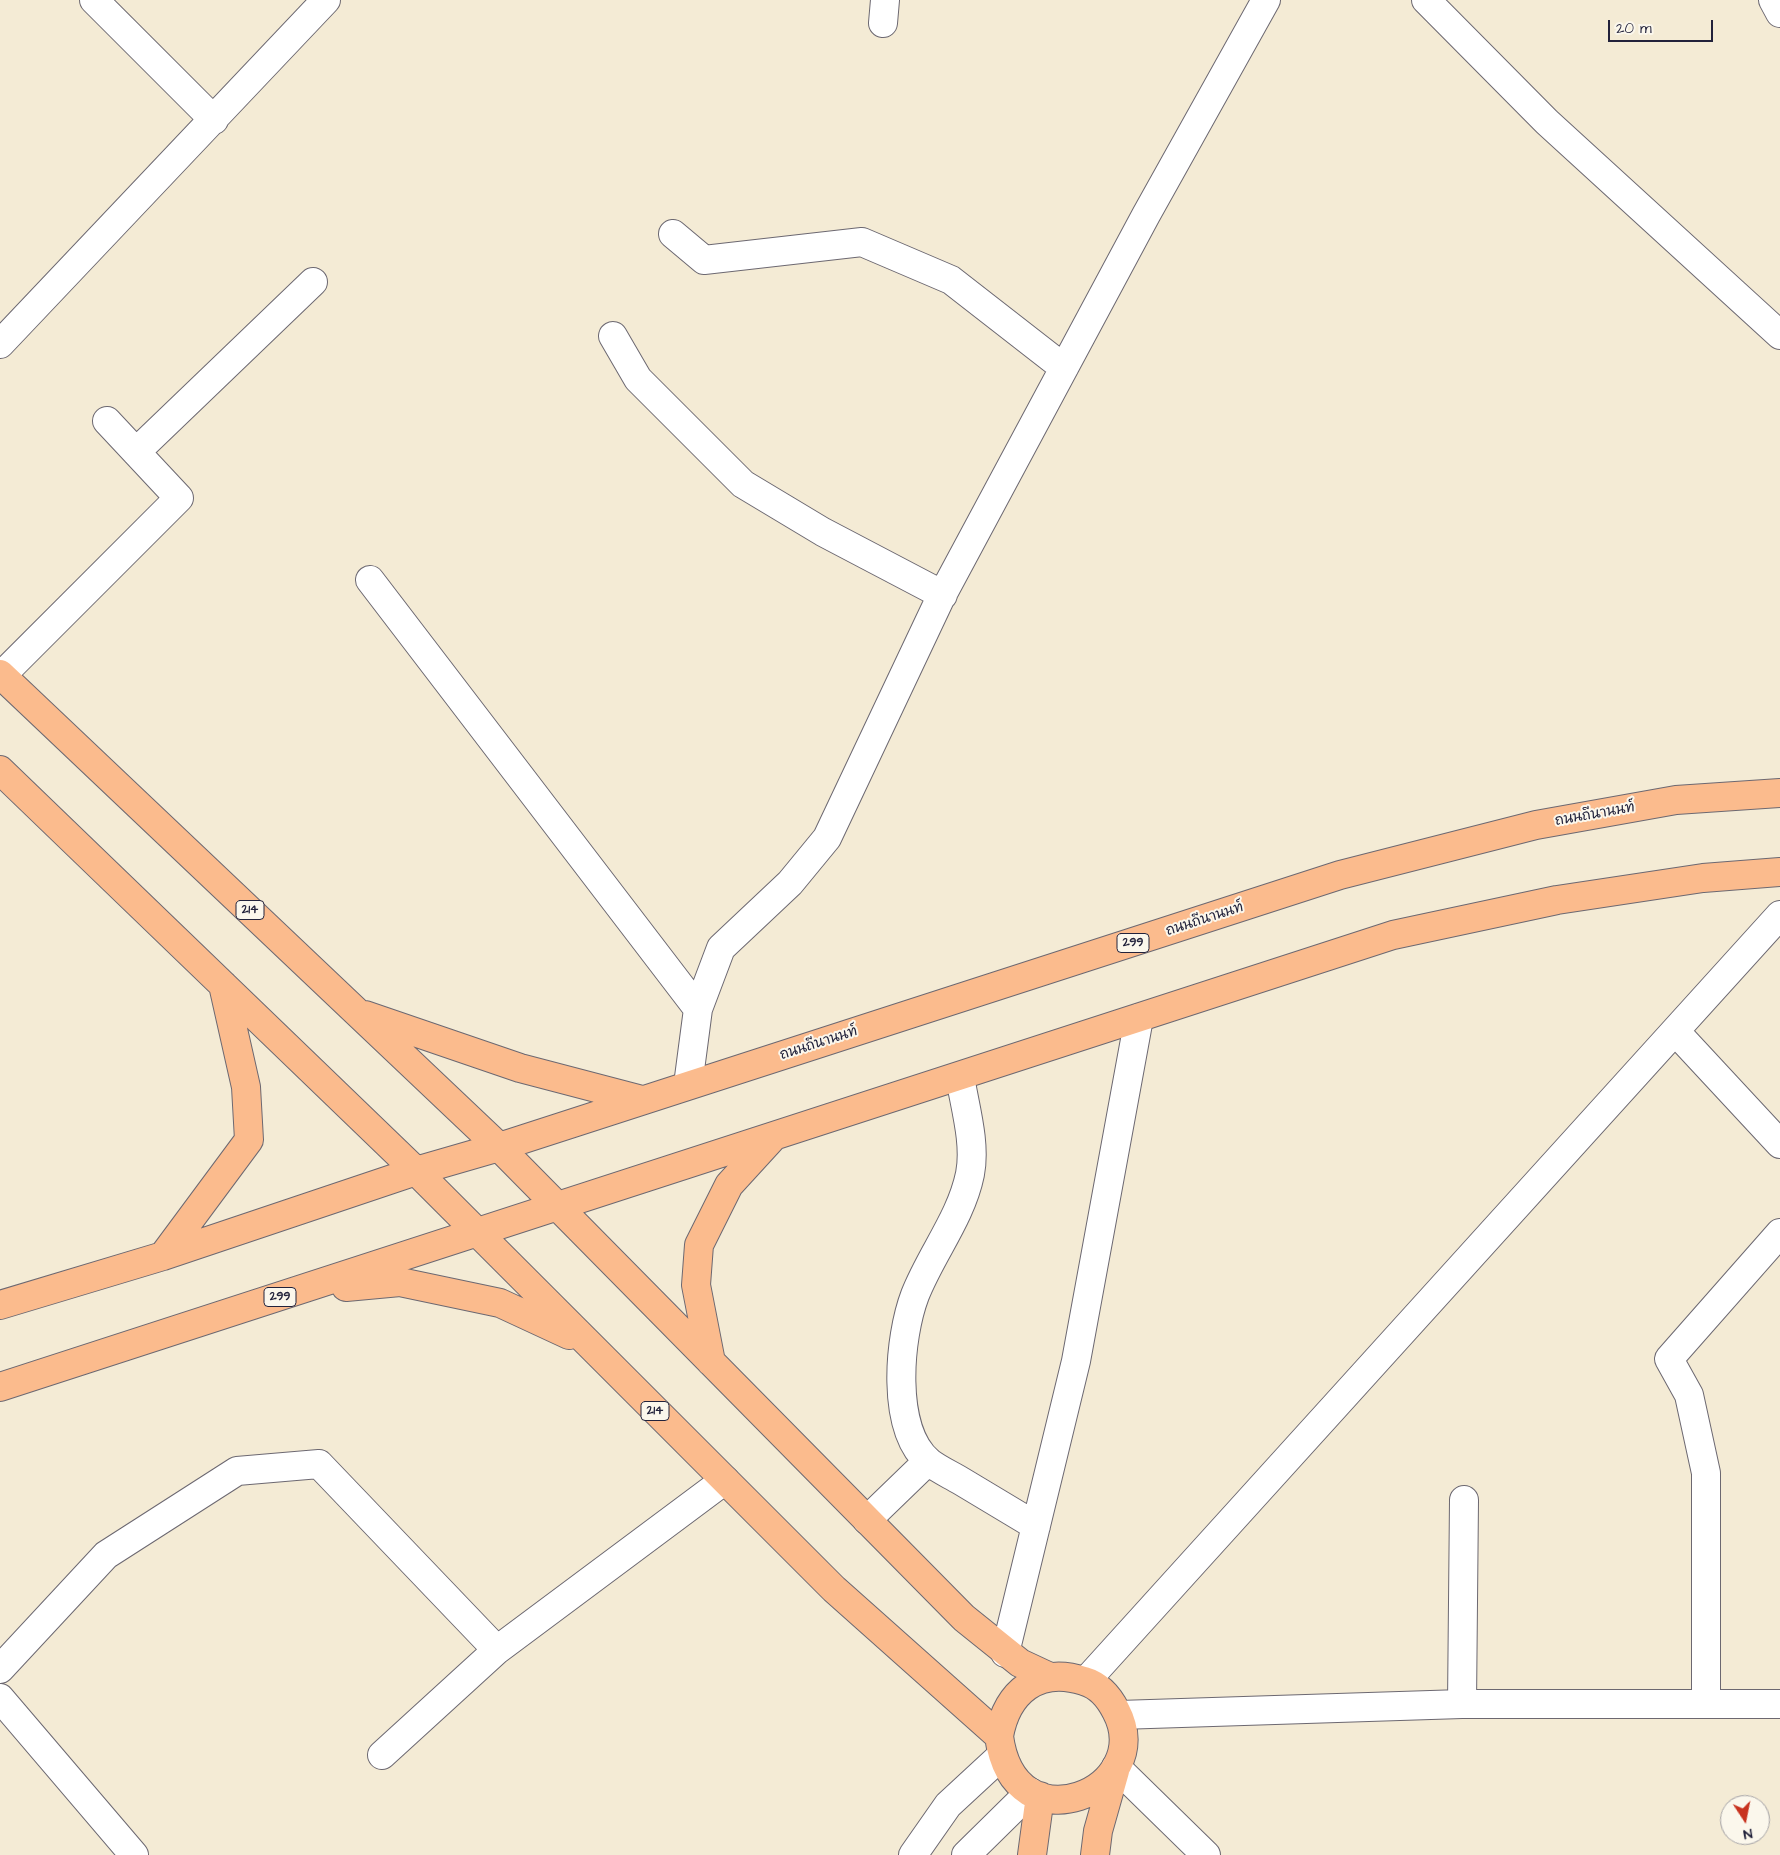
<!DOCTYPE html>
<meta charset="utf-8">
<style>
body{margin:0}
#map{position:relative;width:1780px;height:1855px;overflow:hidden;background:#f4ebd5;font-family:"Architects Daughter",sans-serif}
canvas{display:block}
.north{position:absolute;left:1720px;top:1795px;width:50px;height:50px;box-sizing:border-box;background:#fbf7ec;border:1px solid #a4a2a5;border-radius:50%;rotate:169deg;font-size:14px;font-weight:700;line-height:20px;text-align:center;color:#22223b}
.north::after{content:'';display:block;margin:auto;width:18px;height:22px;background:#c8321e;clip-path:polygon(50% 0,100% 100%,50% 72%,0 100%)}
.scale{position:absolute;left:1608px;top:20px;width:105px;height:22px;box-sizing:border-box;border:2px solid #22223b;border-top:0;padding-left:6px;font-size:15px;line-height:18px;white-space:nowrap;color:#22223b;-webkit-text-stroke:4px #fbf7ec;paint-order:stroke}
</style>
<div id="map">
<canvas width="1780" height="1855"></canvas>
<div class="north">N</div>
<div class="scale">20 m</div>
</div>
<script>
const context = document.querySelector('canvas').getContext('2d');
context.lineJoin = 'round';
function strokePath(path, color, width, dash) {
  context.strokeStyle = color;
  context.lineWidth = width;
  context.lineCap = dash ? 'butt' : 'round';
  context.setLineDash(dash || []);
  context.stroke(path);
}
function label(font, color, halo, rows, align = 'center') {
  context.font = font + ' "Architects Daughter","Playpen Sans Thai",sans-serif';
  context.lineWidth = 4;
  context.setLineDash([]);
  context.textBaseline = 'middle';
  context.strokeStyle = halo;
  context.fillStyle = color;
  for (const [text, x, y, turn = 0] of rows) {
    context.save();
    context.translate(x, y);
    context.rotate((+turn || 0) * Math.PI / 180);
    context.textAlign = isNaN(turn) ? turn : align;
    if (halo) context.strokeText(text, 0, 0);
    context.fillText(text, 0, 0);
    context.restore();
  }
}
const minor = new Path2D(`
 M94 0 214 120
 M1426 0 1547 122 1780 335
 M1773 0 1780 13
 M883 23 885 0
 M673 234 704 260 862 242 951 280 1064 368
 M613 336 638 379 743 484 823 532 943 595
 M0 344 326 0
 M136 452 313 282
 M370 580 698 1009
 M2 675 179 498 107 421
 M1675 1031 1780 1144
 M960 1077C965 1107 976 1144 970 1174 961 1218 931 1254 915 1295 899 1337 890 1429 929 1462 938 1469 951 1475 961 1481 986 1496 1011 1511 1036 1526
 M688 1085 698 1009 721 948 790 883 827 838 939 601 1146 215 1266 0
 M867 1520 928 1461
 M1005 1653 1076 1361 1139 1018
 M0 1669 106 1555 237 1471 319 1464 497 1650 725 1480
 M1086 1681 1780 915
 M0 1698 134 1855
 M1462 1704 1464 1500
 M1706 1704V1473L1689 1395 1669 1359 1780 1233
 M1119 1715 1462 1704H1780
 M382 1755 497 1650
 M1116 1767 1206 1855
 M913 1855 948 1805 1001 1756
 M966 1855 1030 1792`);
const major = new Path2D(`
 M0 674 499 1147 964 1618 1020 1663 1050 1677
 M0 770 416 1171 834 1589 999 1736C1014 1851 1158 1790 1116 1711 1109 1697 1098 1685 1084 1681 1038 1666 1007 1692 999 1736
 M365 1015 520 1068 642 1100
 M163 1256 249 1140 246 1087 223 985
 M346 1287 400 1282 500 1303 569 1335
 M0 1305 163 1256 416 1171 499 1147 1340 875 1536 825 1676 800 1780 793
 M711 1362 696 1285 699 1245 729 1185 772 1138
 M0 1387 1393 935 1557 900 1703 878 1780 872
 M1032 1855 1040 1796
 M1095 1855 1098 1831 1115 1771`);
strokePath(minor, '#6c6871', 30);
strokePath(major, '#6c6871', 30);
strokePath(minor, '#fff', 28);
strokePath(major, '#fbbb8d', 28);
for (const [x, y, w] of [
 [250,910,28],
 [1133,943,32],
 [280,1297,32],
 [655,1411,28]
]) {
  const box = new Path2D();
  box.roundRect(x - w / 2, y - 9.5, w, 19, 4);
  context.fillStyle = '#fbf7ec';
  context.fill(box);
  strokePath(box, '#22223b', 1);
}
label('bold 12px', '#22223b', null, [
 ["214",250,910],
 ["299",1133,943],
 ["299",280,1297],
 ["214",655,1411]
]);
label('14px', '#22223b', '#fbf7ec', [
 ["ถนนถีนานนท์",1595,815,-10],
 ["ถนนถีนานนท์",1205,920,-18],
 ["ถนนถีนานนท์",819,1044,-18]
]);
</script>
